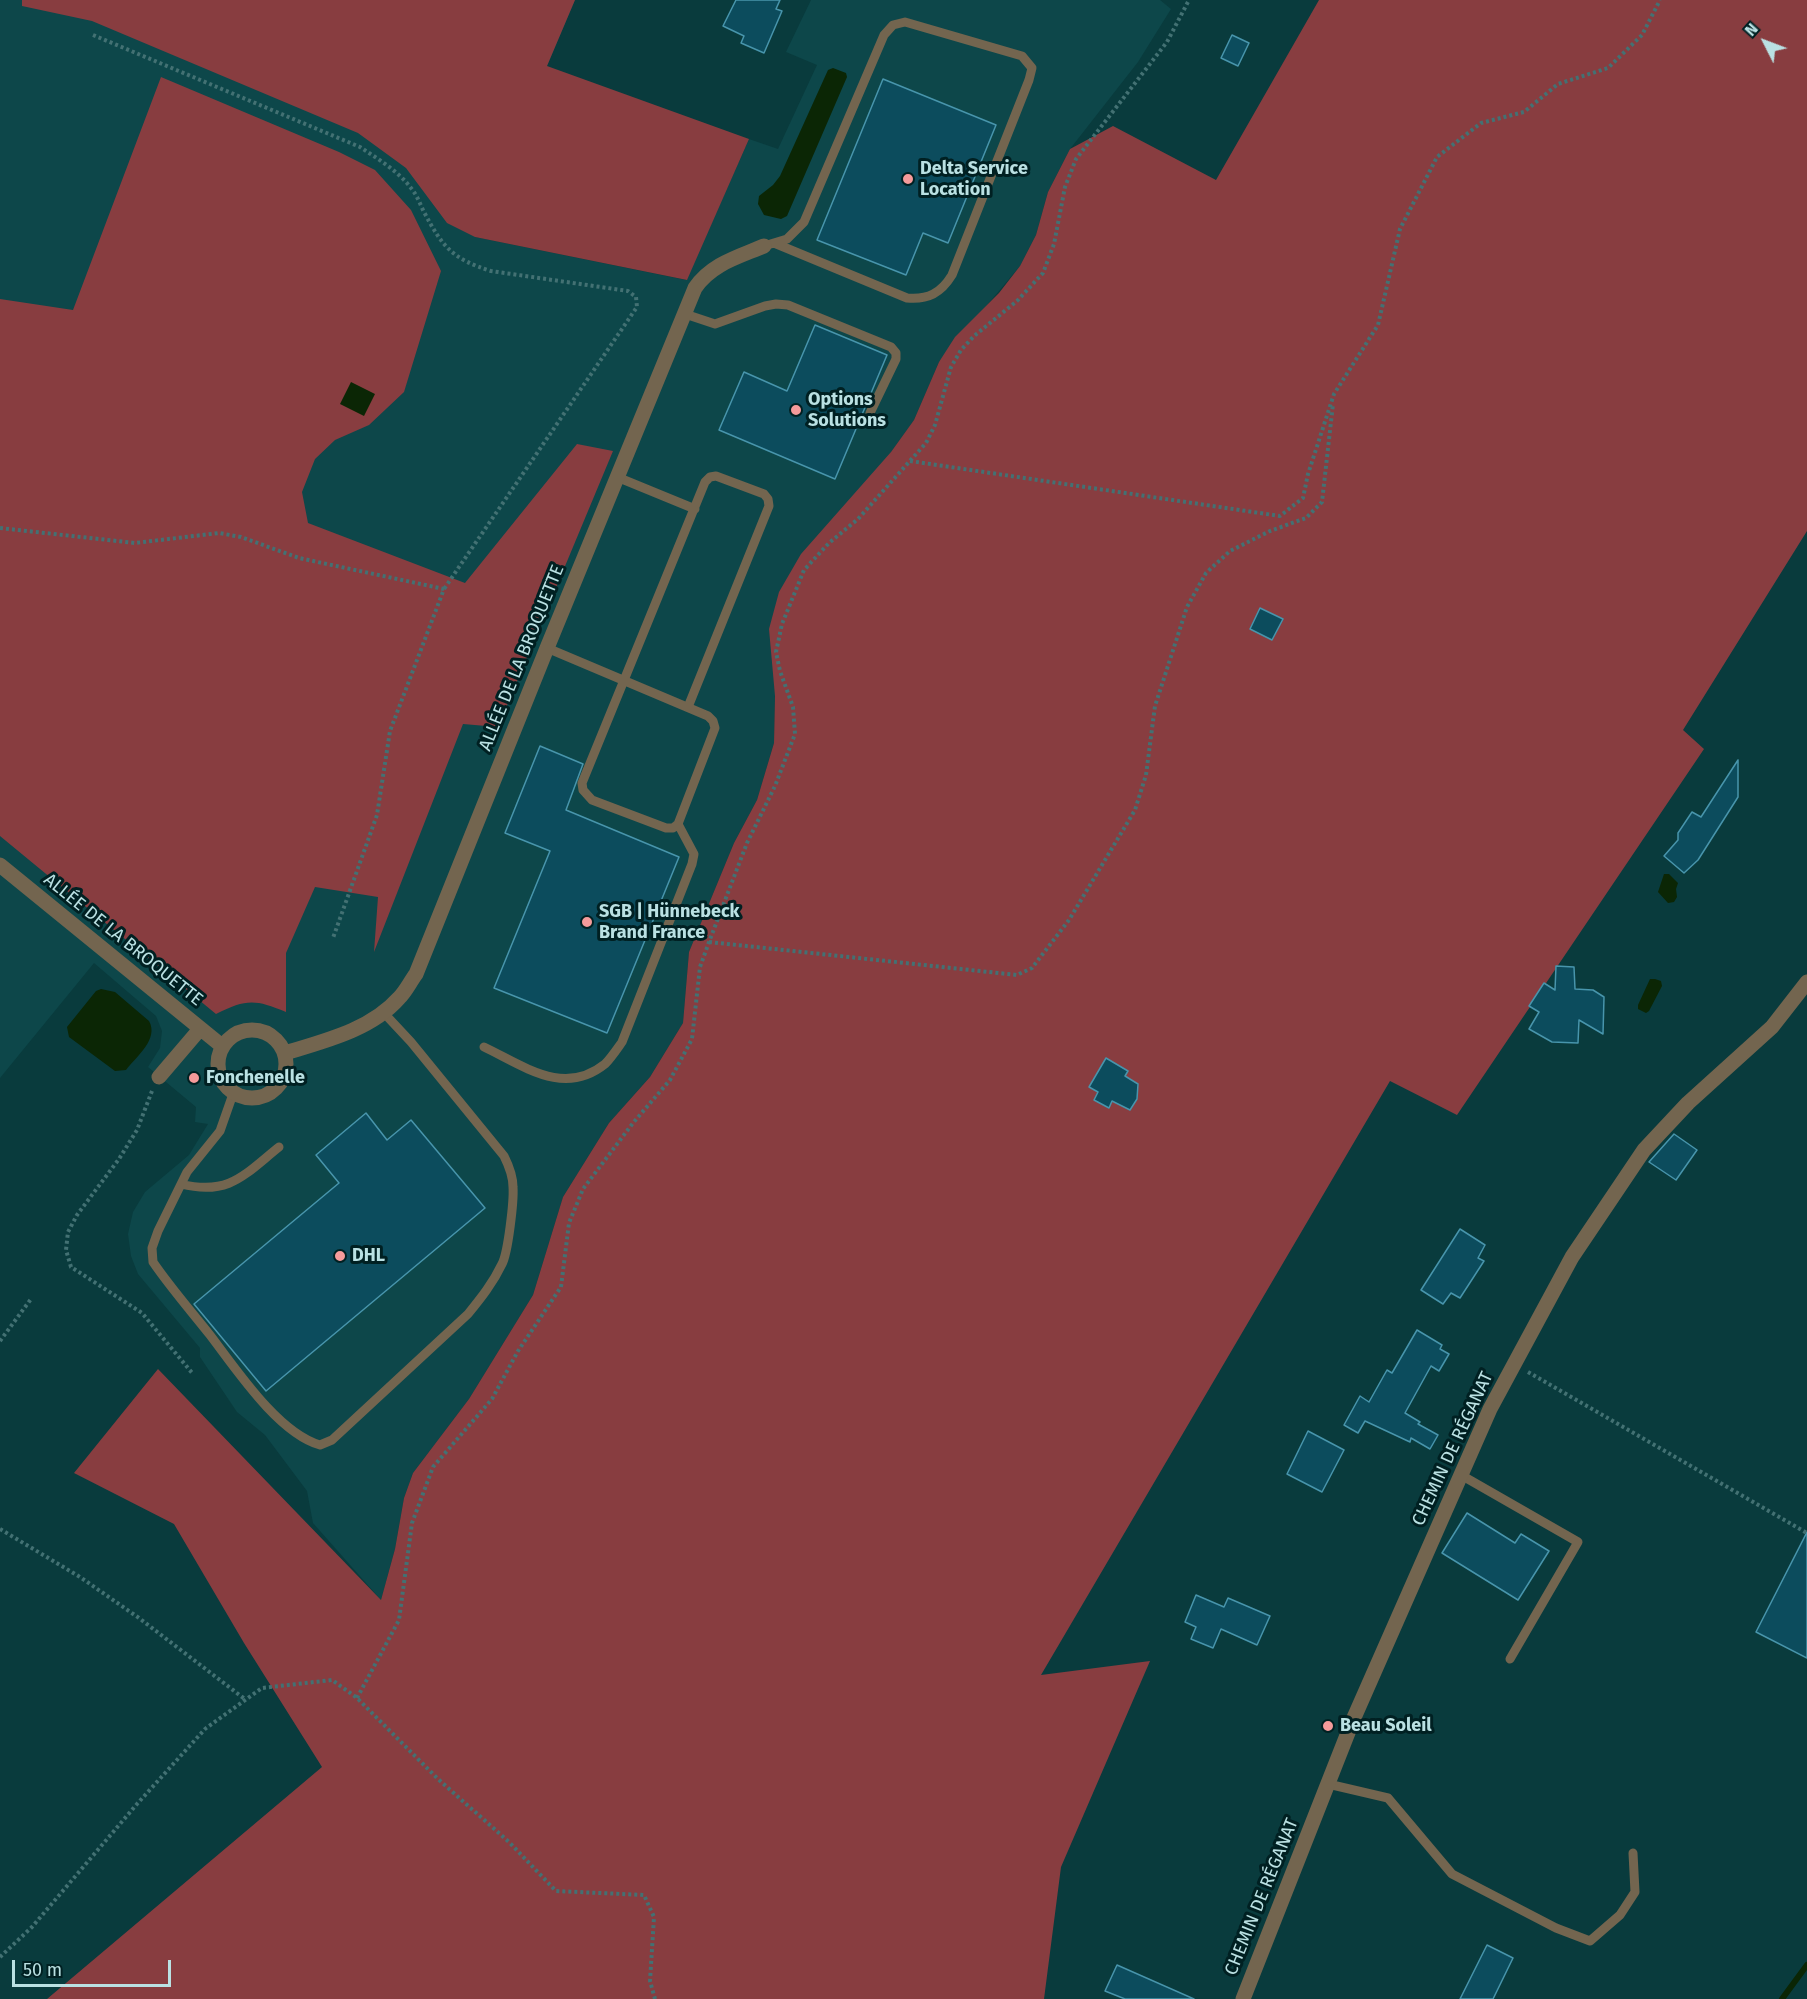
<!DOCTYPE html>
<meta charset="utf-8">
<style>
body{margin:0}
#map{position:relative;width:1807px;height:1999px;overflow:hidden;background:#093b3d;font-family:"Fira Sans",sans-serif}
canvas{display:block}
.north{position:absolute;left:1735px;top:12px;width:60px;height:60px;-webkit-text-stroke:4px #002022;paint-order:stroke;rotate:312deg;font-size:16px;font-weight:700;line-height:24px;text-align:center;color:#bae1e3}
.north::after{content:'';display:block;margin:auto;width:21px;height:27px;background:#bae1e3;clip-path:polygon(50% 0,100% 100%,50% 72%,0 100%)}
.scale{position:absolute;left:12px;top:1960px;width:159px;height:27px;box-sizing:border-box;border:3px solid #bae1e3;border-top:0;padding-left:8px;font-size:18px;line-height:21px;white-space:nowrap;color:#bae1e3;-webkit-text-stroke:4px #002022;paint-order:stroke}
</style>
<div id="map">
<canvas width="1807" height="1999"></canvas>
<div class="north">N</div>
<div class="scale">50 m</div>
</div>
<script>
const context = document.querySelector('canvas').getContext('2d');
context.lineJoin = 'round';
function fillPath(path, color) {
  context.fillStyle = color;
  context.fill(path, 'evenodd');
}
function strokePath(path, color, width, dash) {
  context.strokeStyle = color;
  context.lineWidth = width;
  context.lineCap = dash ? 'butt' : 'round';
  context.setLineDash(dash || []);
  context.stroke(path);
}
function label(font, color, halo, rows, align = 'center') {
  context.font = font + ' "Fira Sans",sans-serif';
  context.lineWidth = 6;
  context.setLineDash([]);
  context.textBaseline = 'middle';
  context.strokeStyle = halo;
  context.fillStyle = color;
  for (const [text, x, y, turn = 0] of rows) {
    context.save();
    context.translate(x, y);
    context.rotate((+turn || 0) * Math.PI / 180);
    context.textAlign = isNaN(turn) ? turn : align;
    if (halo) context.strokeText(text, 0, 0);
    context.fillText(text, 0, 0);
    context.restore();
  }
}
fillPath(new Path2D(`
 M0 0H575L475 237 686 280 749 139 778 149 817 65 786 52 811 0H1160L1171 9 1138 62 1070 149 1048 192 1036 235 1020 266 939 362 914 420 891 452 775 696 774 743 757 800 734 843 689 952 683 1023 650 1077 609 1123 563 1197 533 1295 469 1399 413 1473 404 1498 395 1549 381 1600 313 1523 307 1491 265 1435 237 1412 200 1357V1348L138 1274 131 1256 128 1234 133 1212 145 1192 189 1155 208 1124 195 1122 196 1107 148 1067 160 1048 162 1031 156 1016 94 963 0 1078Z`), '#0d474a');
fillPath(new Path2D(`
 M22 0H575L547 66 749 139 687 280 475 237 447 223 406 168 358 133 92 21 22 6Z
 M1319 0H1807V531L1683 730 1704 749 1457 1115 1390 1081 1041 1675 1150 1661 1061 1867 1044 1999H47L322 1767 244 1643 174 1524 74 1473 158 1369 381 1600 395 1549 404 1498 413 1473 469 1399 533 1295 563 1197 609 1123 650 1077 683 1023 689 952 734 843 757 800 774 743 775 696 769 629 779 592 801 554 891 452 914 420 939 362 955 337 999 293 1020 266 1036 235 1048 192 1070 149 1113 126 1216 180Z
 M161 77 339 152 375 170 411 210 441 271 404 392 369 425 335 440 315 459 302 492 308 523 465 583 577 444 613 451 498 727 463 724 374 952 378 897 315 887 286 953V1012C255 999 246 999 216 1014L0 836V299L73 310Z`), '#883d40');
fillPath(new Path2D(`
 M833 68 846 73 847 77 787 216 781 219 764 215 758 204 759 196 773 185 780 176 828 70Z
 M351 382 375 394 364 416 340 404Z
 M1664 874H1669L1678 883 1676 889 1677 897 1674 902 1668 903 1658 892Z
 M1650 979H1655L1661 981 1662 986 1649 1011 1646 1013 1638 1009V1005Z
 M101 989 115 992 149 1021C159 1039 137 1056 126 1070L115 1071 69 1037 67 1027 96 991Z`), '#0b2605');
strokePath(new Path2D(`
 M1782 1999 1807 1965`), '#0b2605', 6);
const building = new Path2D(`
 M736 0H780L776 9 782 11 764 53 741 43 744 36 723 26Z
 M1232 35 1249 43 1238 66 1221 58Z
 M883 79 996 125 948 243 923 233 906 275 817 240Z
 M815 325 887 355 835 479 719 430 744 372 787 391Z
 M1260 608 1283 619 1272 640 1250 629Z
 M540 746 583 764 566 810 679 857 607 1033 494 988 550 851 505 833Z
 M1738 760V797L1698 860 1684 873 1664 856 1678 840V833L1692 812 1701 817Z
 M1556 966 1574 967 1575 989 1593 990 1604 997 1603 1034 1579 1020 1578 1043 1552 1042 1529 1029 1539 1012 1529 1006 1544 983 1555 990Z
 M1106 1058 1128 1071 1125 1076 1138 1084 1137 1099 1130 1110 1112 1101 1109 1108 1094 1100 1098 1092 1089 1087Z
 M366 1113 387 1140 411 1120 485 1208 266 1391 194 1304 339 1183 316 1155Z
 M1674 1134 1697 1150 1676 1180 1649 1162Z
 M1460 1229 1485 1245 1478 1258 1484 1261 1460 1298 1451 1293 1443 1304 1421 1290Z
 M1417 1330 1442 1345 1440 1349 1449 1354 1439 1371 1431 1366 1405 1413 1420 1422 1418 1424 1438 1435 1430 1449 1411 1438 1410 1442 1365 1421 1358 1433 1344 1425 1360 1396 1369 1402 1387 1370 1392 1373Z
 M1308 1431 1344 1450 1322 1492 1287 1474Z
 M1467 1513 1515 1543 1521 1534 1549 1551 1518 1600 1442 1553Z
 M1807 1532V1658L1756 1632Z
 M1196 1595 1224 1607 1228 1598 1270 1616 1257 1645 1221 1629 1213 1648 1191 1639 1196 1627 1185 1622Z
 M1487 1945 1513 1958 1493 1999H1460Z
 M1117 1965 1194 1999H1125L1105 1991Z`);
fillPath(building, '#0c4c5d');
strokePath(building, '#4895ac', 1.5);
strokePath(new Path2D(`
 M93 35 360 147C378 159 398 171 411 188 417 195 420 204 424 212 443 248 453 259 491 271L628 291 636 297 637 307 444 589
 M910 461 1280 516 1303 498 1308 474 1334 394 1378 325 1400 229 1437 157 1481 123 1524 112 1558 84 1608 68 1642 35 1660 0
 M0 528 135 543 219 533 241 537 299 558 444 589 390 731 377 815 333 938
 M709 942 1017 975 1032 968 1069 920 1135 810 1146 775 1155 706 1187 607 1206 573 1230 551 1270 531 1306 518 1322 502 1333 404
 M152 1091 137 1130 119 1159 77 1215 68 1232 66 1250 71 1267 142 1313 193 1374
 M0 1341 31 1299
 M1528 1372 1807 1533
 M0 1529 80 1577 139 1618 246 1700
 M357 1698 399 1620 412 1523 433 1467 492 1399 518 1351 561 1287 569 1223 583 1189 633 1123 670 1080 692 1039 700 967 709 942 747 843 775 786 795 734 793 707 780 671 776 652 782 624 804 570 829 543 858 519 926 443 935 425 951 367 961 350 974 336 1017 301 1043 273 1054 244 1065 187 1076 159 1167 42 1189 0
 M0 1957 32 1927 137 1804 205 1729 262 1688 332 1680 357 1698 438 1779 509 1842 556 1891 644 1895 654 1917 650 1981 655 1999`), '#437173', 4, [3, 3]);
strokePath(new Path2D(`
 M764 246 787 239 804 222 884 35 893 25 905 22 1022 56 1032 68 1029 80 952 275C941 293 928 300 907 298L774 243
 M685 314 715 324 765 306 776 304 788 305 891 347 896 353V359L870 413
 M617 477 695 509
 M678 824 673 828H666L592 800 583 790 582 783 705 482 710 477 716 476 764 494 768 499 769 506 688 707
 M484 1047C524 1066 564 1097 605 1064 611 1058 617 1049 622 1042L692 864 694 854 678 824 715 728 713 721 708 716 547 648
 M233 1094 220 1131 187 1172 158 1231 152 1248 153 1262C170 1287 191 1311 210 1335 236 1369 278 1433 320 1445L332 1440 468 1314C481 1298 493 1283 502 1264 508 1253 514 1201 513 1187 513 1176 509 1166 504 1156L411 1042 383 1012
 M181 1184C229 1196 244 1175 279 1147
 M1461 1475 1578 1542 1510 1659
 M1328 1784 1388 1798 1452 1874 1556 1928 1590 1941 1620 1915 1635 1892 1633 1853`), '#73654f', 9);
strokePath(new Path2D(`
 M0 865 222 1046
 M218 1064a34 34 0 1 1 68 0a34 34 0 1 1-68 0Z
 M285 1053C324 1041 371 1030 399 998 406 991 410 982 416 974L547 648 695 288C711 264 738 257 764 246
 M159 1077 200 1029`), '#73654f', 15);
strokePath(new Path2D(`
 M1243 1999 1353 1720 1490 1409 1572 1257 1644 1150 1688 1103 1772 1027 1807 982`), '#73654f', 15);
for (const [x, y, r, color] of [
 [908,179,6,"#f59b9b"],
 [796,410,6,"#f59b9b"],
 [587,922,6,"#f59b9b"],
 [194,1078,6,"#f59b9b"],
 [340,1256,6,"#f59b9b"],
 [1328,1726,6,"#f59b9b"]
]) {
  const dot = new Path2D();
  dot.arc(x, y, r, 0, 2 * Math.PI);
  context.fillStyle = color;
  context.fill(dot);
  strokePath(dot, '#002022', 2);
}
label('bold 18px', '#bae1e3', '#002022', [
 ["Delta Service",920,169],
 ["Location",920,190],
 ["Options",808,400],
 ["Solutions",808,421],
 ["SGB | Hünnebeck",599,912],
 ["Brand France",599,933],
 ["Fonchenelle",206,1078],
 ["DHL",352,1256],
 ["Beau Soleil",1340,1726]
], 'left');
label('18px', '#bae1e3', '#002022', [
 ["ALLÉE DE LA BROQUETTE",522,658,-68],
 ["ALLÉE DE LA BROQUETTE",123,940,39],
 ["CHEMIN DE RÉGANAT",1453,1449,-65],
 ["CHEMIN DE RÉGANAT",1262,1897,-68]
]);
</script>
